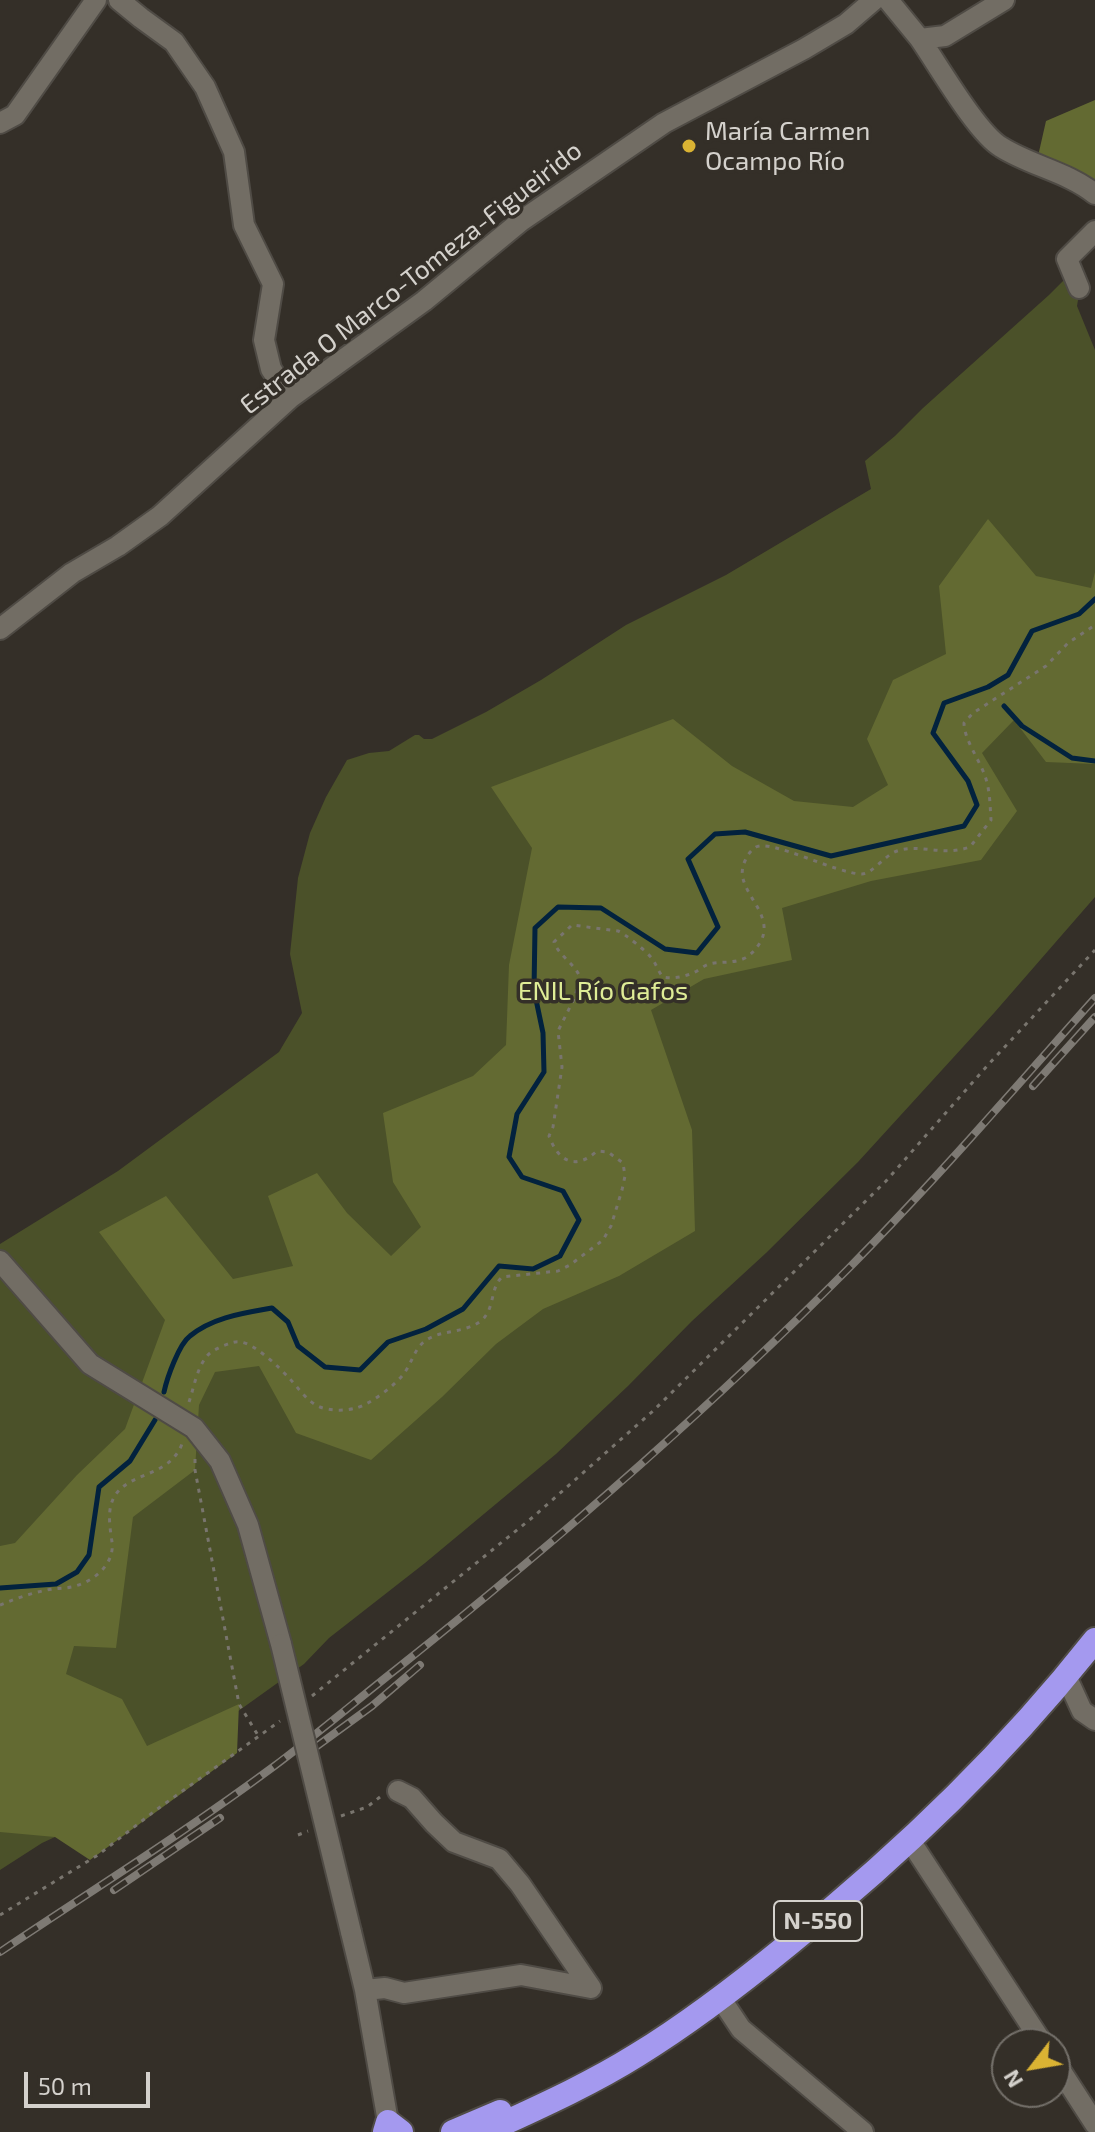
<!DOCTYPE html>
<meta charset="utf-8">
<style>
body{margin:0}
#map{position:relative;width:1095px;height:2132px;overflow:hidden;background:#342f28;font-family:"Exo 2",sans-serif}
canvas{display:block}
.north{position:absolute;left:991px;top:2028px;width:80px;height:80px;box-sizing:border-box;background:#342f28;border:2px solid #74706a;border-radius:50%;rotate:239deg;font-size:22px;font-weight:700;line-height:32px;text-align:center;color:#d4d1cc}
.north::after{content:'';display:block;margin:auto;width:28px;height:36px;background:#dab333;clip-path:polygon(50% 0,100% 100%,50% 72%,0 100%)}
.scale{position:absolute;left:24px;top:2072px;width:126px;height:36px;box-sizing:border-box;border:4px solid #d4d1cc;border-top:0;padding-left:10px;font-size:24px;line-height:28px;white-space:nowrap;color:#d4d1cc;-webkit-text-stroke:6px #342f28;paint-order:stroke}
</style>
<div id="map">
<canvas width="1095" height="2132"></canvas>
<div class="north">N</div>
<div class="scale">50 m</div>
</div>
<script>
const context = document.querySelector('canvas').getContext('2d');
context.lineJoin = 'round';
function fillPath(path, color) {
  context.fillStyle = color;
  context.fill(path, 'evenodd');
}
function strokePath(path, color, width, dash) {
  context.strokeStyle = color;
  context.lineWidth = width;
  context.lineCap = dash ? 'butt' : 'round';
  context.setLineDash(dash || []);
  context.stroke(path);
}
function label(font, color, halo, rows, align = 'center') {
  context.font = font + ' "Exo 2",sans-serif';
  context.lineWidth = 7;
  context.setLineDash([]);
  context.textBaseline = 'middle';
  context.strokeStyle = halo;
  context.fillStyle = color;
  for (const [text, x, y, turn = 0] of rows) {
    context.save();
    context.translate(x, y);
    context.rotate((+turn || 0) * Math.PI / 180);
    context.textAlign = isNaN(turn) ? turn : align;
    if (halo) context.strokeText(text, 0, 0);
    context.fillText(text, 0, 0);
    context.restore();
  }
}
fillPath(new Path2D(`
 M1068 276 1079 294 1077 306 1095 350V897L994 1013 858 1162 766 1253 692 1321 628 1386 556 1454 425 1563 329 1638 304 1664 223 1722 55 1837 42 1843 0 1870V1244L118 1171 279 1052 302 1013 290 954 298 878 310 833 326 797 347 760 369 753 389 751 415 735H419L424 739H432L486 712 541 680 626 625 726 575 871 489 865 461 895 436 923 408 1049 295Z`), '#4b5129');
fillPath(new Path2D(`
 M1095 100V196L1036 165 1046 121Z
 M988 519 1036 576 1091 588 1095 572V764L1046 762 1014 720 982 753 1017 811 981 860 871 881 782 908 792 960 704 979 651 1010 692 1130 695 1231 619 1276 543 1309 496 1344 442 1397 371 1460 296 1433 259 1366 215 1372 199 1405 195 1470 133 1517 116 1648 74 1646 66 1674 122 1699 147 1746 239 1704 237 1753 90 1860 55 1837 0 1832V1546L15 1543 77 1475 125 1429 165 1320 99 1232 166 1196 233 1279 293 1266 268 1196 317 1173 347 1213 391 1256 421 1227 393 1182 383 1113 473 1076 506 1045 509 965 532 848 491 787 673 719 732 766 794 801 853 807 888 785 867 739 893 680 946 654 939 586Z`), '#636a32');
strokePath(new Path2D(`
 M1004 706 1022 726 1072 758 1095 761
 M164 1392C167 1378 179 1344 190 1336 213 1317 244 1313 272 1308L288 1322 298 1346 325 1367 360 1370 388 1342 426 1329 463 1309 499 1266 533 1269 560 1256 579 1220 563 1191 522 1177 509 1157 517 1114 544 1072 543 1033 534 990 535 928 558 907 601 908 665 949 697 953 718 927 688 859 715 834 745 832 831 856 964 826 977 805 968 781 933 733 944 703 988 687 1008 675 1032 631 1079 614 1095 599
 M0 1588 56 1584 77 1572 89 1555 99 1487 130 1461 155 1420`), '#02223e', 5);
const minor = new Path2D(`
 M119 0 141 18 174 42 205 87 234 152 244 225 273 284 264 340 271 369 290 398
 M888 0 920 39 945 36 1004 0
 M920 39C938 65 977 133 1001 147 1031 166 1068 172 1095 194
 M0 123 15 115 96 0
 M1079 288 1067 259 1095 231
 M0 629 72 573 118 546 160 516 290 398 424 301 521 221 664 123 804 49 846 24 874 0
 M0 1261 90 1364 194 1428 220 1461 248 1525 281 1644
 M1066 1676 1082 1711 1095 1720
 M398 1791 412 1798 434 1823 454 1842 499 1859 520 1884 591 1988
 M909 1839 1043 2044
 M351 1932 365 1990 388 2122
 M365 1990 385 1988 404 1993 521 1975 591 1988
 M721 1999 741 2029 863 2132
 M1055 2062 1095 2124`);
const highway = new Path2D(`
 M385 2132 388 2122 401 2132
 M453 2132 500 2112
 M485 2132C537 2108 589 2085 637 2055 691 2022 740 1984 789 1944 901 1854 1006 1753 1095 1640`);
strokePath(minor, '#4f4b45', 24);
strokePath(highway, '#4f4b45', 28);
strokePath(new Path2D(`
 M189 1402C194 1387 197 1368 207 1356 211 1351 217 1349 222 1346 229 1344 234 1341 240 1342 254 1343 279 1367 289 1378 298 1387 307 1402 320 1407 330 1411 346 1411 356 1408 371 1404 397 1384 405 1372 412 1362 415 1348 425 1341 441 1329 465 1334 482 1320 495 1308 490 1288 502 1277L558 1271 570 1265 603 1240 611 1226 622 1190 625 1176 623 1163 608 1152 597 1151C575 1171 558 1161 549 1136L553 1127 562 1067 558 1031 575 997 580 977C574 963 559 956 554 942L572 925 618 931C624 933 650 954 653 960 657 966 658 971 663 977 673 979 683 977 693 973 698 971 703 966 709 964 720 961 733 964 745 958 752 954 757 948 761 941 776 911 731 889 745 861 747 856 750 851 756 847 772 839 837 874 862 874 872 874 885 855 897 851 920 843 942 857 970 847L991 820C990 805 990 790 985 776 979 759 964 739 964 723L973 713 1046 666 1068 643 1095 625
 M195 1459V1470L239 1704 259 1737
 M0 1605C15 1599 31 1593 47 1590 55 1588 63 1589 71 1587 92 1583 115 1565 112 1542 110 1527 106 1508 116 1494 133 1471 169 1477 182 1444
 M312 1696 533 1517 653 1411 886 1181 987 1066 1095 950
 M341 1816 367 1807 380 1797
 M298 1835 308 1831
 M0 1915 98 1855 156 1810 280 1721`), '#79756e', 3, [4, 6]);
strokePath(minor, '#726d64', 20);
strokePath(highway, '#a499ef', 24);
const rail = new Path2D(`
 M1033 1086 1095 1017
 M313 1749 372 1706 420 1665
 M114 1890 220 1818
 M0 1952C91 1891 184 1833 273 1767 316 1735 357 1700 399 1667 556 1542 707 1411 848 1269 934 1182 1014 1089 1095 998`);
strokePath(rail, '#7e7a74', 8);
strokePath(rail, '#342f28', 5, [15]);
const minorBridge = new Path2D(`
 M281 1644 351 1932`);
strokePath(minorBridge, '#4f4b45', 24, []);
strokePath(minorBridge, '#726d64', 20);
for (const [x, y, r, color] of [
 [689,146,8,"#dab333"]
]) {
  const dot = new Path2D();
  dot.arc(x, y, r, 0, 2 * Math.PI);
  context.fillStyle = color;
  context.fill(dot);
  strokePath(dot, '#342f28', 3);
}
for (const [x, y, w] of [
 [818,1921,88]
]) {
  const box = new Path2D();
  box.roundRect(x - w / 2, y - 20, w, 40, 6);
  context.fillStyle = '#342f28';
  context.fill(box);
  strokePath(box, '#d4d1cc', 2);
}
label('bold 24px', '#d4d1cc', null, [
 ["N-550",818,1921]
]);
label('26px', '#d4d1cc', '#342f28', [
 ["María Carmen",705,131],
 ["Ocampo Río",705,161]
], 'left');
label('26px', '#d4d1cc', '#342f28', [
 ["Estrada O Marco-Tomeza-Figueirido",411,278,-38]
]);
label('26px', '#dfec96', '#342f28', [
 ["ENIL Río Gafos",603,991]
]);
</script>
